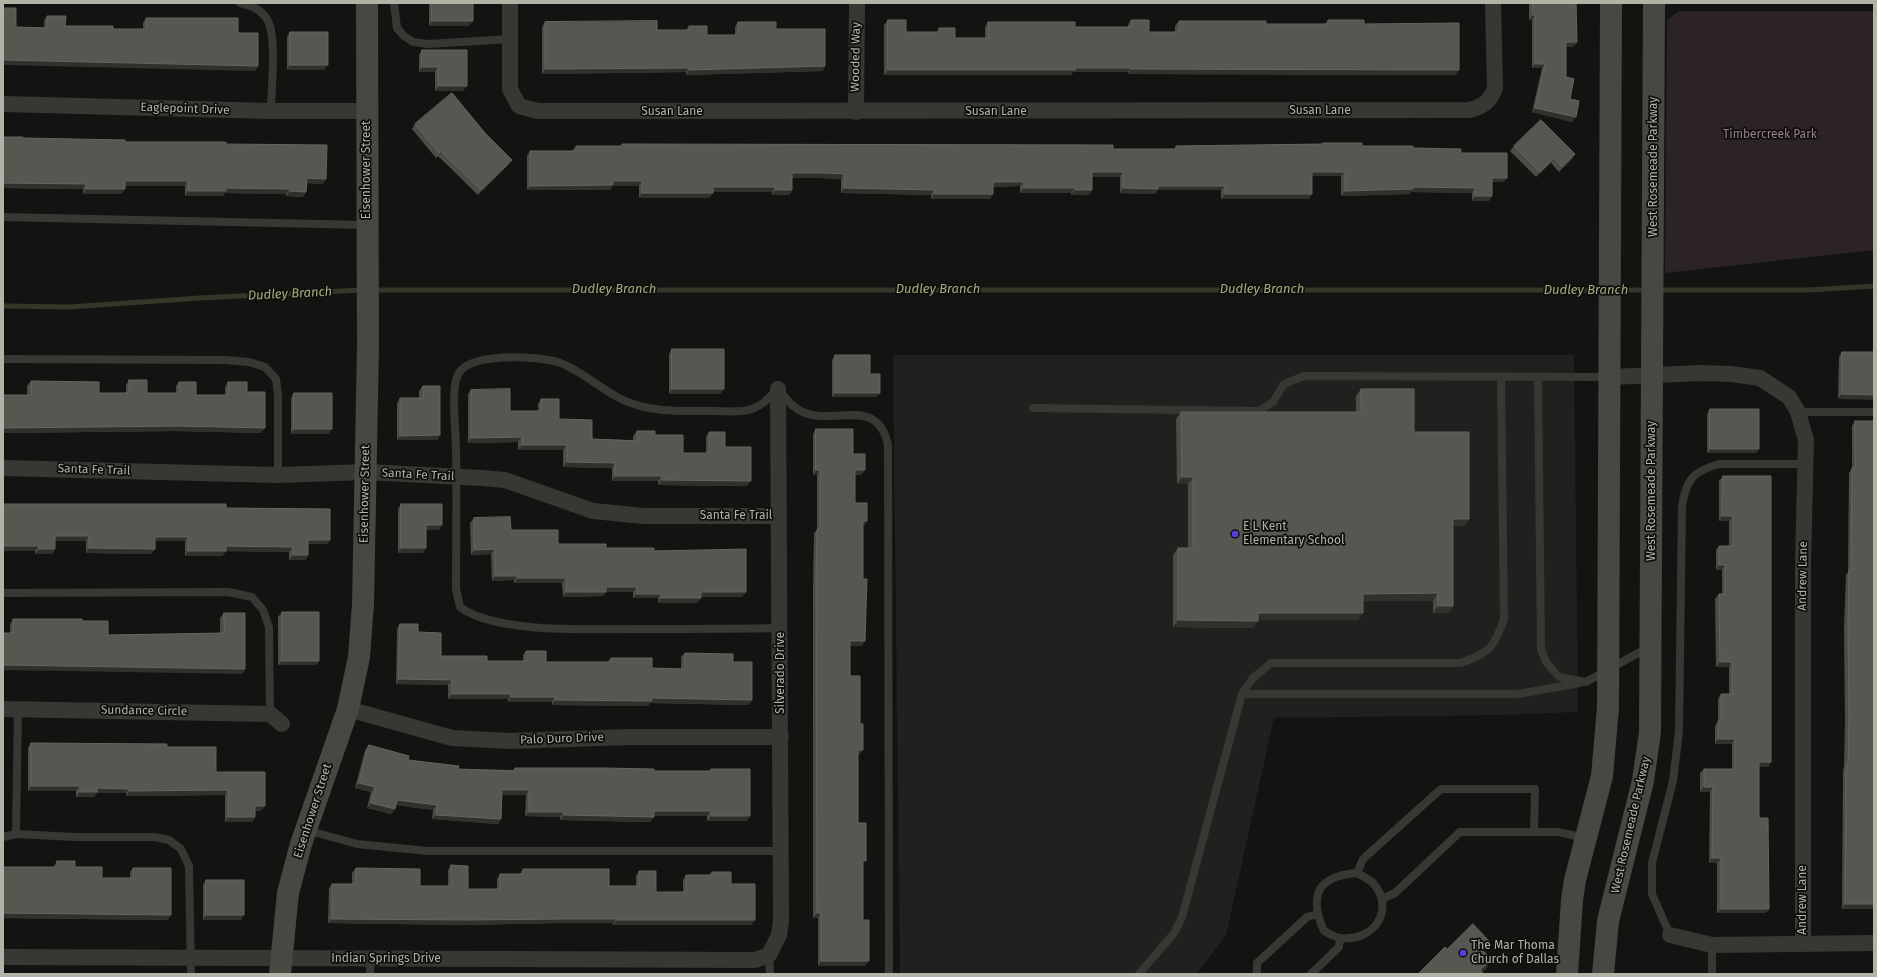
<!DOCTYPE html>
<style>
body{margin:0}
#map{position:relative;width:1877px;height:977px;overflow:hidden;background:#131412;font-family:"Fira Sans",sans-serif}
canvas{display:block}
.frame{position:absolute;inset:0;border:4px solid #b0b3a5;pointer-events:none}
</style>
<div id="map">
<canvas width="1877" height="977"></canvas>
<div class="frame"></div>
</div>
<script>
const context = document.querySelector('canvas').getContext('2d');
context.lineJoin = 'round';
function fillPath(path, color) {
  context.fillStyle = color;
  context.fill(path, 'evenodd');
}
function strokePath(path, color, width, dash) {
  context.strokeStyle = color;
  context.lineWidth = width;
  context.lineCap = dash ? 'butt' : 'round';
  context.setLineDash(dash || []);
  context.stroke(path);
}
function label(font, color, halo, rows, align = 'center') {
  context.font = font + ' "Fira Sans",sans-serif';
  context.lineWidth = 3.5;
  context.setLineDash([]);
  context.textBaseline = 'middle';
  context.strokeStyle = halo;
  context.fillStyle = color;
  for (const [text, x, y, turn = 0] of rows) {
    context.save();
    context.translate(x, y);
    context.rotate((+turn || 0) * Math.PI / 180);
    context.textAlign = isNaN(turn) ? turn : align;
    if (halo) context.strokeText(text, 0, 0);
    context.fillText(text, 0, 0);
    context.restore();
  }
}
fillPath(new Path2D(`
 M893 355H1574L1578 712 1497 715 1274 718 1226 935 1197 974H900Z`), '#1f211e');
fillPath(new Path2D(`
 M1679 11H1874V250L1665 273 1667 20Z`), '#2b2326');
strokePath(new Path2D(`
 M373 290H1605
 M1615 290H1647
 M1657 290H1809L1874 286
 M3 306 69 307 200 298 363 290`), '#36352a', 5);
strokePath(new Path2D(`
 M240 3C251 6 262 9 268 21 277 38 271 90 271 111
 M394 3 397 28 404 36 413 42 428 44 510 39
 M3 217 366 225
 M3 359 225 360 249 362 265 367 276 379 278 394V475
 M1538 378 1541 649 1546 662 1559 677 1586 682 1649 647
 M1033 408 1259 411 1273 402 1284 384 1304 376 1608 377
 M1798 412H1874
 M3 593 228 592 252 597 263 610 269 627 270 714
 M781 628C733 629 686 629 638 629 592 629 496 634 460 607L456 589C456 543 457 496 456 450 456 431 451 394 457 377 465 351 537 356 558 362 581 370 599 388 621 399 649 413 682 411 713 411 725 411 740 413 752 409 763 405 770 397 778 389 785 397 792 408 803 412 835 426 877 395 888 445L889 974
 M1242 694H1518L1580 683
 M306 830 357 844 428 851H781
 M16 834 18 709
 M3 837 16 834 75 837H154L169 840 181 849 189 866 191 974
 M1357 873 1363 859 1441 789H1535L1534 832
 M1357 873C1362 876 1369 879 1373 883 1396 909 1374 942 1341 938 1336 938 1329 933 1324 931 1308 895 1318 876 1357 873Z
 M1382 899 1395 893 1460 832H1558L1585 838
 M1670 935 1652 894V863L1673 781 1679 731 1682 506C1686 480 1693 471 1719 464H1806
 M769 955 770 974
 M370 958V974
 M1139 974 1175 932 1182 917 1242 694 1253 678 1271 663H1461C1489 653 1494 648 1504 619L1501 378
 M1257 974V963L1307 917 1317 914
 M1311 974 1339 947 1340 938
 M1712 974V945`), '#373834', 8);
strokePath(new Path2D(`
 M510 3V89L519 106 538 111 1470 110C1483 106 1490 102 1495 88L1493 3
 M3 104 271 111H367
 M856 112 857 3
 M1611 377 1700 373 1731 374 1760 378 1789 397 1798 412 1806 440 1803 564V944
 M3 468 278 475 366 472 482 478 505 480 593 511 644 516H779
 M3 709 270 714 282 724
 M348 709 452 738 509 741 630 737H781
 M1670 935 1712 945 1874 943
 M3 957 755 960 769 955 779 935 781 921 778 389`), '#373834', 16);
strokePath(new Path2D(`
 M280 974 288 893 301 844 348 709 359 657 363 604 368 346 367 3
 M1567 974 1572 900 1575 880 1602 776 1608 708 1611 3
 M1603 974 1608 921 1643 781 1650 732 1654 3`), '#464842', 22);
fillPath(new Path2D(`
 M429 3H473L469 26H429Z
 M1529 3H1576L1577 42 1573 47H1566V77L1570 99 1572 122 1532 112 1542 68H1532V20H1529Z
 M47 16 65 26 113 29H143V23L146 18 238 33 258 66 255 71 16 27 44 28V21Z
 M888 20 906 32H937L939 28 955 38H985V27L988 22 1075 27H1128V25L1131 20 1149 32H1175V26L1179 21 1266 24H1325L1328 20 1364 24 1456 75 1128 74V72H1073L1071 75H884V25Z
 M545 22 657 30H686L689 26 707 35H735V27L738 22 776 29 825 66 822 71 686 75V72L542 74V27Z
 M290 32 324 70H287V37Z
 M422 50 463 91H435V72H419V55Z
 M415 124 508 165 478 195 438 156 436 158 412 129Z
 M3 137 23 138 125 142 226 144 323 184 307 183 306 192 303 197 286 196V194L225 193 223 196H185V186H125V189L121 194H83V189L3 188Z
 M1323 143 1362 146 1413 148 1461 153 1507 178 1503 182H1492V196L1489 201H1472V193L1411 192 1410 194 1341 196V176H1312V194L1309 199H1221V190H1157L1155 194 1120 193V177H1092V190L1089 195H1071V193H1020V186L993 187 990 199H931V195L841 193V179L820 178H792V190L789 195H772V192H713V193L709 198H639V186H612L610 190H527V156L530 151H572L576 146H621L622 144 1113 149H1174L1176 146 1322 144Z
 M1514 146 1572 159 1559 172 1551 163 1536 177 1510 151Z
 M672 349 724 389 720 394H669V354Z
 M1842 352H1874L1838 399 1839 357Z
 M835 355 870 374 880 393 876 397H832V360Z
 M129 380 147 393H176V386L179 382 196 395H225V387L228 382 247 392 261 433 176 431 3 433V395H27V386L31 381 99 393H126V385Z
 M423 386 440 435 437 440H397V403L400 398H419V391Z
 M1361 389 1414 432 1469 519 1464 526H1453V606L1448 613H1433V601H1363L1358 620H1258L1253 628 1173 627V555L1178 548H1188V484H1177L1176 419 1181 412H1356V396Z
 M471 390 510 411H538V404L541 399 559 419 592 439 633 440V436L637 431 655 435 683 453H706V437L709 432 725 447 747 486 658 485V481H612V468L563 467V450H518V442L468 443V394Z
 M294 393 329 434H291V398Z
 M1710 409 1759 449 1756 453H1707V414Z
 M1855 421 1874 909H1842L1843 770 1844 767 1845 721 1844 627 1846 575 1848 572 1849 473 1852 468V426Z
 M816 429 853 454 865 470 861 475H855V503L863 526 862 646H850V676L859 755H858V823L863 866V920L865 966H818V918H813V584L814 533 817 530V475H813V434Z
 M1723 476H1771V762L1768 767H1759V818L1769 909 1765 913H1717V863H1709L1710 792H1700V773L1704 769H1732V744H1715V726L1718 721V699L1721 694H1729V667H1716L1715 599 1719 594H1722V570H1716V550L1719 546H1729V521H1719V481Z
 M3 504H226V508L330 509V540L327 544H308V555L305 560H289V552L226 551 222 556H185V541H155V549L151 554 86 553V541H55V549L52 554H35V551H3Z
 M401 504 439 530H426L423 553H398V509Z
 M474 518 511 530 558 544 606 548 654 551 742 597H701L697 603H658V598H633V592H606L603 596 563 597 562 583H514V580L492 581 491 554 471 555 470 523Z
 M282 612 319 661 316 665H278V617Z
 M224 613 245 669 242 674 10 633V624L13 619 82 621 108 635 220 633V618Z
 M400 624 418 632 441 656 487 661H523V655L526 651 546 662H607L611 658 652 668 681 669V657L685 653 733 662 749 705 650 703 648 706 552 705V702H508V699H448V685L396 684 397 629Z
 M31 743 167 747 216 772 261 811H255V817L252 822H225V795L126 796V793H97L94 797H76V791H28V748Z
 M369 745 408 760 458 769 513 770 515 768 654 771H709L711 769 747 821H707V816H654L650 822 560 820V817L525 816 526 795H502L501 819 498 824 432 819 433 810 396 805 395 809 391 814 367 808 371 792 355 788 365 750Z
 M57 861 75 867 102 878H130V872L133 868 168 920 3 918V867H54V866Z
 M451 865 468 889H497V879L500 874H520L523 869 609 886H636V876L639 871 656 892H683V880L686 875H709L712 872 731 884 752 925H613V923H559L464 925 328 923 329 888 332 884H352V873L356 868 420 886H448V870Z
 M206 880 241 920H203V885Z`), '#4a4c46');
fillPath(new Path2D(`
 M1533 15H1535L1532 20H1529Z
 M432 21H473L469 26H429Z
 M1566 42H1577L1573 47H1562Z
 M3 60 258 66 255 71 3 65Z
 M1535 64H1545L1542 68H1532Z
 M290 65H328L324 70H287Z
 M825 66 822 71 686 75 689 70Z
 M422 67H438L435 72H419Z
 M689 68 686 72 542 74 545 69Z
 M1075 68H1131L1128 72H1073L1071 75H884L888 70Z
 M1131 69 1459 70 1456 75 1128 74Z
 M438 86H467L463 91H435Z
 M1535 108 1576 117 1572 122 1532 112Z
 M1575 154 1572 159 1559 172 1562 167Z
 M1554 158 1551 163 1536 177 1540 172Z
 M512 160 508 165 478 195 481 190Z
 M1092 172H1123L1120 177H1089Z
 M1312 172H1345L1341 176H1309Z
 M792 173H824L844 174 841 179 820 178H789Z
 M307 178 326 179 323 184 304 183Z
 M1492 178H1507L1503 182H1489Z
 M125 181H188L185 186H121Z
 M613 181H642L639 186H612L610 190H527L530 186Z
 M993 182H1024L1020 186 990 187Z
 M3 183 86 184 83 189 3 188Z
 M1158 186H1225L1221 190H1157L1155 194 1120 193 1123 188Z
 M713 187H775L772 192H709Z
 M1413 187 1475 188 1472 193 1411 192 1410 194 1341 196 1345 191Z
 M226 188 290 189 286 194 225 193 223 196H185L188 191Z
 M844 188 934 190 931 195 841 193Z
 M1024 188H1075L1071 193H1020Z
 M86 189H125L121 194H83Z
 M775 190H792L789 195H772Z
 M1075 190H1092L1089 195H1071Z
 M290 191 306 192 303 197 286 196Z
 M642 193H713L709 198H639Z
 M934 194H993L990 199H931Z
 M1225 194H1312L1309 199H1221Z
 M1475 196H1492L1489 201H1472Z
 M672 389H724L720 394H669Z
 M835 393H880L876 397H832Z
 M1842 394 1874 395V400L1838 399Z
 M179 426 265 428 261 433 176 431 3 433V428Z
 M294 429H332L329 434H291Z
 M440 435 437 440H397L400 436Z
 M522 437 518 442 468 443 471 438Z
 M522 445H567L563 450H518Z
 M1710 449H1759L1756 453H1707Z
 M567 462 615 463 612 468 563 467Z
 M816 470H820L817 475H813Z
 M855 470H865L861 475H851Z
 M615 476H662L658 481H612Z
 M1182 477H1193L1188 484H1177Z
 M662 480 751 481 747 486 658 485Z
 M1722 516H1733L1729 521H1719Z
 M1453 519H1469L1464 526H1448Z
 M863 521H867L864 526Z
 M426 525H442L439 530H423Z
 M55 536H89L86 541H52Z
 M155 537H188L185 541H151Z
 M308 540H330L327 544H305Z
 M3 546H39L35 551H3Z
 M226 546 293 547 289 552 222 551Z
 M89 548 155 549 151 554 86 553Z
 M401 548H426L423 553H398Z
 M39 549H55L52 554H35Z
 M495 549 491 554 471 555 474 550Z
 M188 551H226L222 556H185Z
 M293 555H308L305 560H289Z
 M1719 565H1725L1722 570H1716Z
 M495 576H518L514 580 492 581Z
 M518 578H566L562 583H514Z
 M606 587H637L633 592H603Z
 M566 592H606L603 596 563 597Z
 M701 592H746L742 597H697Z
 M1438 593 1433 601H1358L1363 594Z
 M637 594H661L658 598H633Z
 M661 598H701L697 603H658Z
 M1438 606H1453L1448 613H1433Z
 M1258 613H1363L1358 620H1253Z
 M1178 620 1258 621 1253 628 1173 627Z
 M850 641H865L862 646H847Z
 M282 661H319L316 665H278Z
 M1720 662H1732L1729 667H1716Z
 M3 665 245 669 242 674 3 670Z
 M399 679 452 680 448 685 396 684Z
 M452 694H511L508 699H448Z
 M511 697H555L552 702H508Z
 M652 698 752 700 749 705 650 703 648 706 552 705 555 700Z
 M1718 739H1735L1732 744H1715Z
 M858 750H863L859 755H855Z
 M1759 762H1771L1768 767H1756Z
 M359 783 375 787 371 792 355 788Z
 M31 786H80L76 791H28Z
 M1704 787H1713L1710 792H1700Z
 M97 788 129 789 126 793H97L94 797H76L80 792Z
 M228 790 225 795 126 796 129 791Z
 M502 790H529L526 795H498Z
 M397 800 437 805 433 810 394 805Z
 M371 803 395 809 391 814 367 808Z
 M255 806H265L261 811H252Z
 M654 811H711L707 816H650Z
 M529 812H564L560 817 525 816Z
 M436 815 501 819 498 824 432 819Z
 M564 815 654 817 650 822 560 820Z
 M711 816H750L747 821H707Z
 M228 817H255L252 822H225Z
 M1712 858H1721L1717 863H1709Z
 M1845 904H1874V909H1842Z
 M1721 909H1769L1765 913H1717Z
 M3 913 171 915 168 920 3 918Z
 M817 913H821L818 918H813Z
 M206 915H244L241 920H203Z
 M332 919H617L613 923H559L464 925 328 923Z
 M617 920H755L752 925H613Z
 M1489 941 1482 951 1481 949Z
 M1492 959 1486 969 1480 974V970Z
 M821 961H869L865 966H818Z`), '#2f312d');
const building = new Path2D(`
 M432 3H473V21H432Z
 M1533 3H1576L1577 42H1566V77L1574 79 1570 99 1579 101 1576 117 1535 108 1545 64H1535V15H1533Z
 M3 8H16V27L47 28V16H66L65 26H113V29H146V18H238V33H258V66L3 60Z
 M888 20H906V32H939V28H955V38H988V22H1075V27H1131V20H1149V32H1179V21H1266V24H1328V20H1364V24L1459 23V70L1131 69V68H1075V70H888Z
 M657 21V30H689V26H707V35H738V22H776V29H825V66L689 70V68L545 69V22Z
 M290 32H328V65H290Z
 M422 50H467V86H438V67H422Z
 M452 93 485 133 512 160 481 190 441 151 439 153 415 124Z
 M1541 120 1575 154 1562 167 1554 158 1540 172 1514 146Z
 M3 137H23V138L125 140V142H226V144L327 145 326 179 307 178 306 192 290 191V189L226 188V191H188V181H125V189H86V184L3 183Z
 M1323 143H1362V146H1413V148L1461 149V153H1507V178H1492V196H1475V188L1413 187V189L1345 191V172H1312V194H1225V186H1158V189L1123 188V172H1092V190H1075V188H1024V182H993V194H934V190L844 188V174L824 173H792V190H775V187H713V193H642V181H613V185L530 186V151H576V146H622V144L1113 145V149H1176V146L1323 144Z
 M672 349H724V389H672Z
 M1842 352H1874V395L1842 394Z
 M835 355H870V374H880V393H835Z
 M129 380H147V393H179V382H196V395H228V382H247V392H265V428L179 426 3 428V395H31V381L99 382V393H129Z
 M423 386H440V435L400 436V398H423Z
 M510 389V411H541V399H559V419L592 420V439L637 441V431H655V435H683V453H709V432H725V447H751V481L662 480V476H615V463L567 462V445H522V437L471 438V390Z
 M1361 389H1414V432H1469V519H1453V606H1438V593L1363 594V613H1258V621L1178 620V548H1193V477H1182L1181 412H1361Z
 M294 393H332V429H294Z
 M1710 409H1759V449H1710Z
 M1855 421H1874V904H1845L1846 765H1848L1849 716 1848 622 1849 570H1851L1852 468H1855Z
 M816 429H853V454H865V470H855V503H867V521H863V579H867L865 641H850V676H860V724H863V750H858V823H866V861H863V920H869V961H821V913H817L816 579 817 529H820V470H816Z
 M1723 476H1771V762H1759V818H1768L1769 909H1721V858H1712L1713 787H1704V769H1735V739H1718V721H1721V694H1732V662H1720L1719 594H1725V565H1719V546H1733V516H1722Z
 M3 504H226V508L330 509V540H308V555H293V547L226 546V551H188V537H155V549L89 548V536H55V549H39V546H3Z
 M401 504H442V525H426V548H401Z
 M510 517 511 530H558V544H606V548H654V551L746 549V592H701V598H661V594H637V587H606V592H566V578H518V576H495V549L474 550V518Z
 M282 612H319V661H282Z
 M224 613H245V669L3 665V633H13V619H82V621H108V635L224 633Z
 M400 624H418V632L441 633V656H487V661H526V651H546V662H611V658H652V668L684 669 685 653 733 654V662H752V700L652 698V701L555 700V697H511V694H452V680L399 679Z
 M31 743 167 744V747H216V772H265V806H255V817H228V790L129 791V789L97 788V792H80V786H31Z
 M369 745 409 756 408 760 459 766 458 769 515 771V768H603L654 769V771H711V769H750V816H711V811H654V817L564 815V812H529V790H502L501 819 436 815 437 805 397 800 395 809 371 803 375 787 359 783Z
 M57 861H75V867H102V878H133V868H171V915L3 913V867H57Z
 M451 865 468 866V889H500V874H523V869H609V886H639V871H656V892H686V875H712V872H731V884H755V920H617V919H563L467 920 332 919V884H355L356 868 420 869V886H451Z
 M206 880H244V915H206Z
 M1473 924 1489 941 1481 949 1492 959 1480 970 1484 974H1418L1445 947 1447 949Z`);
fillPath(building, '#555750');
strokePath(building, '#63655e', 1);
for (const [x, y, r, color] of [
 [1235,534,4,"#593ee0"],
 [1463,953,4,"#593ee0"]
]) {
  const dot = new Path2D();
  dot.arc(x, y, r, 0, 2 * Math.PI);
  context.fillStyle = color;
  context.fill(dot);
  strokePath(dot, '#0e0f0d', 1.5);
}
label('12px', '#b0b3a5', '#0e0f0d', [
 ["Wooded Way",856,57,-89],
 ["Eaglepoint Drive",185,109,2],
 ["Susan Lane",1320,111],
 ["Susan Lane",672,112],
 ["Susan Lane",996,112],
 ["West Rosemeade Parkway",1654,167,-90],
 ["Eisenhower Street",367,170,-90],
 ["Santa Fe Trail",94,470,2],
 ["Santa Fe Trail",418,475,3],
 ["West Rosemeade Parkway",1652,491,-90],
 ["Eisenhower Street",365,494,-89],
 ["Santa Fe Trail",736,516],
 ["Andrew Lane",1803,576,-89],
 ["Silverado Drive",781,673,-90],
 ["Sundance Circle",144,711,1],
 ["Palo Duro Drive",562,739,-2],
 ["Eisenhower Street",313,811,-72],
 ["West Rosemeade Parkway",1631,825,-77],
 ["Andrew Lane",1803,900,-90],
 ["Indian Springs Drive",386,959]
]);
label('12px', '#9c7e8b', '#0e0f0d', [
 ["Timbercreek Park",1770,135]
]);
label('12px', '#b0b3a5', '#0e0f0d', [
 ["E L Kent",1243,527],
 ["Elementary School",1243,541],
 ["The Mar Thoma",1471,946],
 ["Church of Dallas",1471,960]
], 'left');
label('italic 13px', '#abaa7f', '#0e0f0d', [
 ["Dudley Branch",614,289],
 ["Dudley Branch",938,289],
 ["Dudley Branch",1262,289],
 ["Dudley Branch",1586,290],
 ["Dudley Branch",290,294,-3]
]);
</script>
